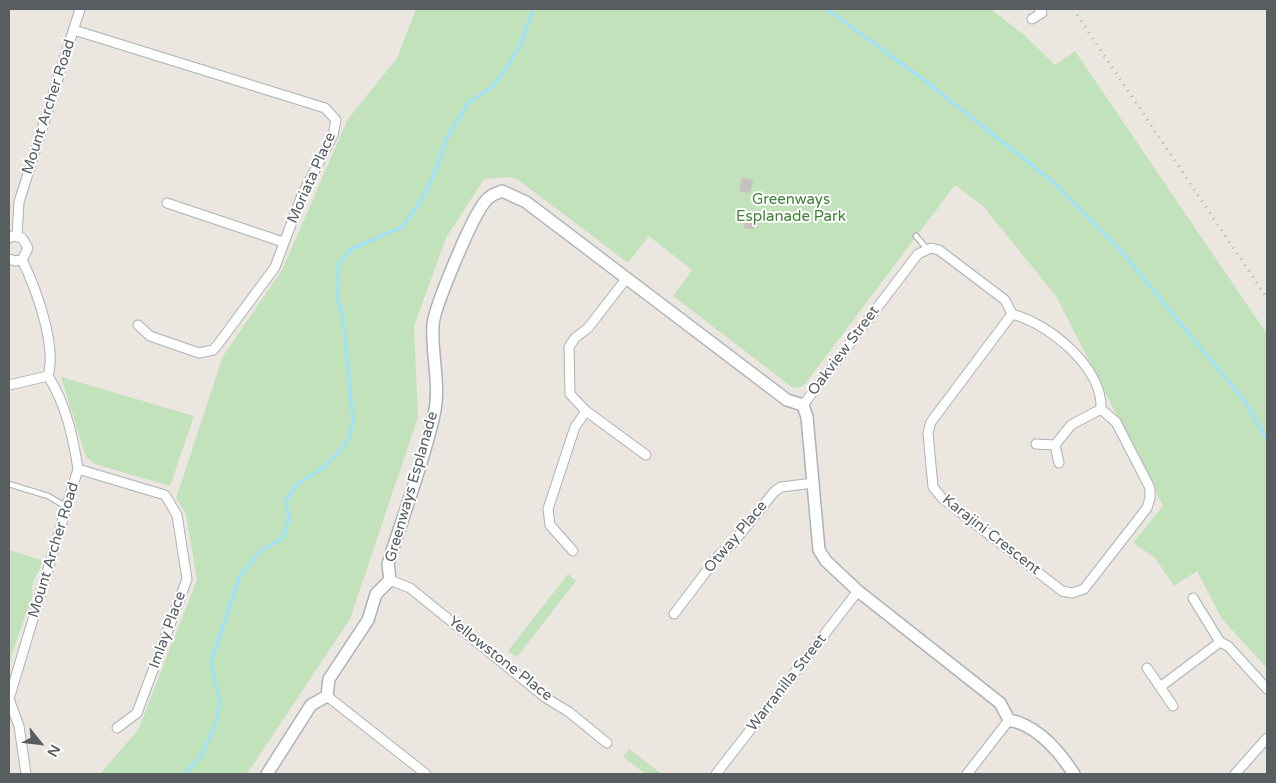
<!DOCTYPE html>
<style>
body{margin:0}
#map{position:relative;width:1276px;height:783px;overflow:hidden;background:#ebe6df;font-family:"Varela Round",sans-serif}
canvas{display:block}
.frame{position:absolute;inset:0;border:10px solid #585d60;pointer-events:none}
.north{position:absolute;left:15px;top:718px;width:50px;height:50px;-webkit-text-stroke:4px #fff;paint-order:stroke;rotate:119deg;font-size:14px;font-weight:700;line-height:20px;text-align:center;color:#585d60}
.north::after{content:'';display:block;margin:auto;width:18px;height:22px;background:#585d60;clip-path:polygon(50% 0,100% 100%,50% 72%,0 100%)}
</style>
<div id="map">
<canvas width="1276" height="783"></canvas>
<div class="frame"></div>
<div class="north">N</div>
</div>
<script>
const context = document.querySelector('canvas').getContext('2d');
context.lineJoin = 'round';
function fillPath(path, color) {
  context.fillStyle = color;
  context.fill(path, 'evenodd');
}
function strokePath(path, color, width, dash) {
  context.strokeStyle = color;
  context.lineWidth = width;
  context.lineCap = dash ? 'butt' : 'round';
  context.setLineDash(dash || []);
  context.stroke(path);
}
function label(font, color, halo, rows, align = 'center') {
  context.font = font + ' "Varela Round",sans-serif';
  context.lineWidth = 4;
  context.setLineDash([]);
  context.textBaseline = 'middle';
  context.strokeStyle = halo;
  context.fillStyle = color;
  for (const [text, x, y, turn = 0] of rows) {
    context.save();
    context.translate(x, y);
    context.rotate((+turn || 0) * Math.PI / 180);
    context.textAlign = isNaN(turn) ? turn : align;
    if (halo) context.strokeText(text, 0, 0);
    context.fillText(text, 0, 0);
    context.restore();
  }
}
fillPath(new Path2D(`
 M416 9H991L1025 36 1055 65 1075 51 1267 334V668L1222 619 1197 571 1174 586 1155 558 1133 543 1163 506 1056 296 983 206 955 185 805 384 801 387 793 388 673 296 692 270 649 236 628 263 517 179 509 177 484 179 446 238 414 326 418 417 350 619 247 774H100L138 730 197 580 186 514 176 498 223 356 282 270 348 119 397 58Z
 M61 377 194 416 170 486 95 464 86 457Z
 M9 550 41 560C42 569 37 573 33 582 31 588 34 595 31 601 23 622 15 643 9 665Z
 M568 574 576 581 517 657 508 651Z
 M629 749 662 774H646L623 757Z`), '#c2e2bc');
strokePath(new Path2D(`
 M827 9 928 83 1052 181 1121 251 1246 403 1267 440
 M184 774 201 756 216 723 220 702 211 662 240 575 262 550 283 538 289 519 286 501 297 484 321 469 339 452 350 436 353 422 343 317 337 297 339 264 351 249 402 227 419 204 433 177 446 140 468 103 492 87 507 68 521 43 533 9`), '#a0e2fb', 3);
const building = new Path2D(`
 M742 178 753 180 750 193 740 191Z
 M746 215 755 217 753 229 744 228Z`);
fillPath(building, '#c5c1bc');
strokePath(building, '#cfc7be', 1);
const service = new Path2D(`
 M916 236 927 249
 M9 484 48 496 67 507`);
const minor = new Path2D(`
 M1032 19 1042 13 1039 9
 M74 30 325 108 336 120 333 135 302 195 275 267 219 343 213 350 199 353 150 336 138 325
 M167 203 283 242
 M17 236 19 202 80 9
 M9 238 13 236 22 238 28 248 22 260 15 261 9 259
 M626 279 588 328 575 338 569 347 570 394 586 411 646 455
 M9 385 48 376
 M803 405 918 254 931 248 939 250 1005 300 1012 314C1050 324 1103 368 1101 409L1116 422 1150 488V498L1147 508 1084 589 1072 593 1062 591 942 498 933 487 928 433 931 422 1012 314
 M1036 444 1055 445 1059 463
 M1055 445 1071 425 1101 409
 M78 469 165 495 177 515 187 579 137 713 117 728
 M573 551 550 525 548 509 575 427 586 411
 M390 580 410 588 546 698 569 712 607 743
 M1193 598 1220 642 1228 646 1267 689
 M674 614 718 556 732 544 774 492 781 487 813 483
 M1147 668 1173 706
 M1160 687 1220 642
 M327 696 426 774
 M9 699 78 469C73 437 66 404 48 376 57 346 36 288 22 260
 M9 699 19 726 26 774
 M716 774 858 591
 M967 774 1009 720
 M1235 774 1267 738`);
const tertiary = new Path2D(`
 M267 774 311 705 327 696 329 679 368 620 376 594 390 580 388 564C403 515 423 465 434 415 441 385 431 355 433 325 434 307 472 218 484 203 489 196 494 194 502 191L526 202 787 400 803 405 807 417 819 550 826 561 858 591 1000 703 1009 720C1037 725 1059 751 1074 774`);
strokePath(service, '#adb2b5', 7);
strokePath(minor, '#adb2b5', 11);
strokePath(tertiary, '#adb2b5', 14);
strokePath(service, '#fff', 4.5);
strokePath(minor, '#fff', 9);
strokePath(tertiary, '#fff', 11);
strokePath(new Path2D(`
 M1073 9 1267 298`), '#afb0b0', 3, [1, 6]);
label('15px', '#585d60', '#fff', [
 ["Mount Archer Road",49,107,-72],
 ["Moriata Place",312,178,-66],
 ["Oakview Street",844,351,-53],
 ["Greenways Esplanade",412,487,-74],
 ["Karajini Crescent",991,535,38],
 ["Otway Place",736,537,-50],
 ["Mount Archer Road",54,550,-73],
 ["Imlay Place",168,630,-70],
 ["Yellowstone Place",500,659,38],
 ["Warranilla Street",787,683,-52]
]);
label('15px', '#408037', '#fff', [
 ["Greenways",791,200],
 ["Esplanade Park",791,217]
]);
</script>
